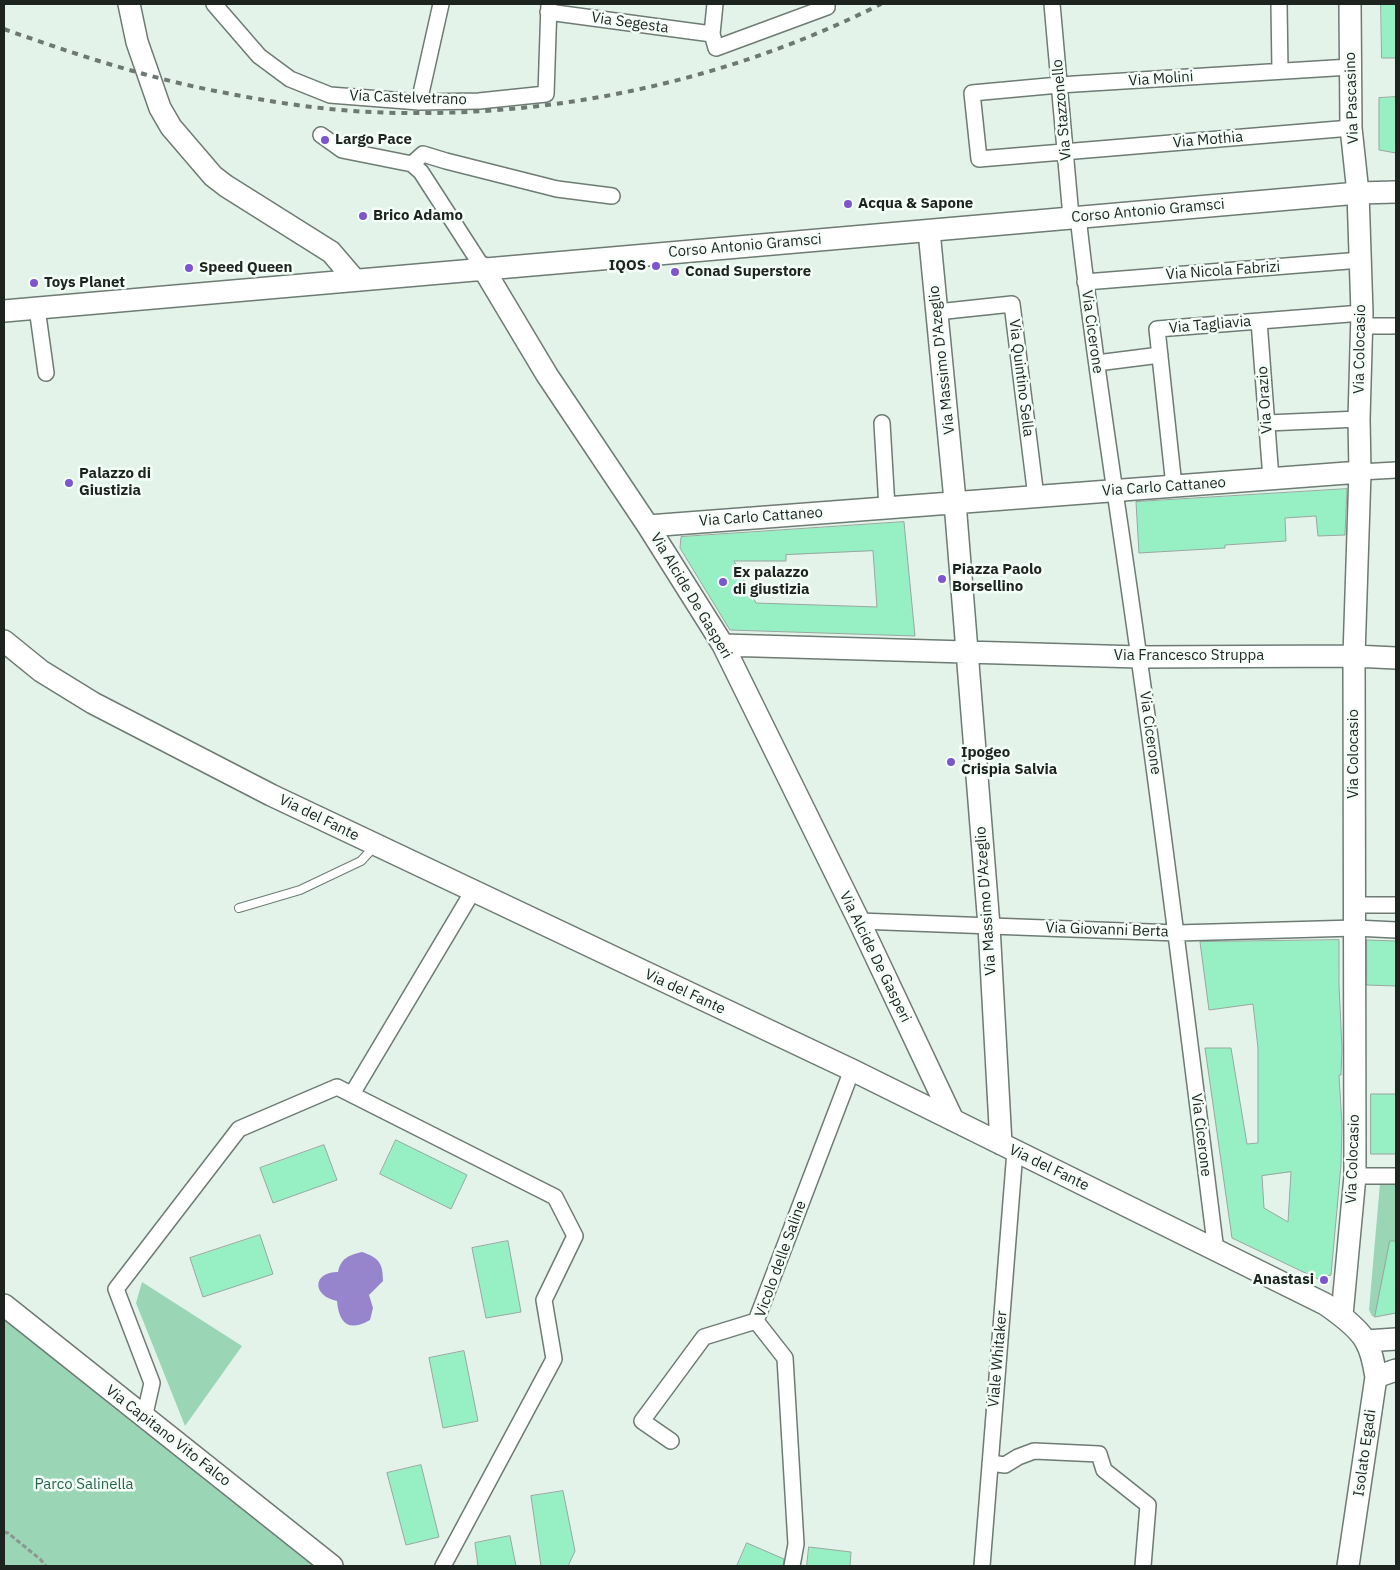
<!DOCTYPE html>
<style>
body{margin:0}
#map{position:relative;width:1400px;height:1570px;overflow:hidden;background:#e3f3ea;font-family:"IBM Plex Sans",sans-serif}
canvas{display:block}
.frame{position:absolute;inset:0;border:5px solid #1d231f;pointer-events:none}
</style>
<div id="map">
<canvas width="1400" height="1570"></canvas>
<div class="frame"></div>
</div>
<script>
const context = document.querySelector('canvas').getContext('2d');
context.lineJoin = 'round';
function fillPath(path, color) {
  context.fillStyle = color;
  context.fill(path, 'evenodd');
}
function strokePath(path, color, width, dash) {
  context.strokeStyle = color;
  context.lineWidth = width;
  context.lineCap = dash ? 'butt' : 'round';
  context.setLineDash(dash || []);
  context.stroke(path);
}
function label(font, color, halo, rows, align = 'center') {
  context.font = font + ' "IBM Plex Sans",sans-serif';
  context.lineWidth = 5;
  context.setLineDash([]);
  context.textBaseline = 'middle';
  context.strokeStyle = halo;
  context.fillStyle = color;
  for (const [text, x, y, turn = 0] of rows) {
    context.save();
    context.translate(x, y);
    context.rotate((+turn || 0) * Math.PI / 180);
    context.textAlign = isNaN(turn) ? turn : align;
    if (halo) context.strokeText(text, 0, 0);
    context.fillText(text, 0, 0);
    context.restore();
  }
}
fillPath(new Path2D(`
 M1396 1182V1313L1375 1317 1372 1316 1369 1310 1380 1183Z
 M142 1282 242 1346 185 1426 136 1303Z
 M4 1318 315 1566H4Z`), '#9ad5b6');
fillPath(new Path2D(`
 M362 1252C379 1258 383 1263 383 1281L369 1295 373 1308 370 1320C349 1332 339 1324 337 1301 312 1296 312 1272 338 1272 341 1258 349 1255 362 1252Z`), '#9684cd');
const building = new Path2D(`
 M1381 4H1396V58H1382Z
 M1396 97V153L1379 150V98Z
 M1347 489 1345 535 1318 536 1316 516 1285 518 1286 541 1225 545V548L1139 553 1136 502Z
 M904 522 915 636 730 630 680 548 681 537ZM873 551 877 607 756 603 734 561H786V555Z
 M1339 940V984L1342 1049 1341 1075H1339L1342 1125 1341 1165 1331 1275 1318 1279 1232 1238 1205 1048H1231L1247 1144 1258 1143V1048L1253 1004 1209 1010 1200 942ZM1291 1172 1288 1222 1264 1208 1262 1176Z
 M1367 940 1396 941V986L1367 985Z
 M1371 1094H1396V1154H1371Z
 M396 1140 467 1175 451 1209 380 1174Z
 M324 1145 337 1180 273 1203 260 1168Z
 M260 1235 273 1274 203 1297 190 1258Z
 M508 1241 521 1312 486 1318 472 1248Z
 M1390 1241H1396V1313L1375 1317Z
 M464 1351 478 1421 443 1428 429 1358Z
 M421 1465 439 1537 406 1545 387 1473Z
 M563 1491 575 1551 568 1566H541L531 1496Z
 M510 1536 516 1566H478L475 1543Z
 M747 1543 784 1559 783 1566H737Z
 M809 1547 851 1552 850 1566H807Z`);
fillPath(building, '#96f0c3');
strokePath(building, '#98a79f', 1);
const lane = new Path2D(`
 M239 908 300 890 361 861 374 847`);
const street = new Path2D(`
 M214 4 259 56 290 79 330 95 419 102 479 101 546 94 549 4
 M715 4 712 34 716 48 827 7V4
 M1052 4 1071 217
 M1279 4 1280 71
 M548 12 712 34
 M1350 67 1059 85 972 93 979 159 1351 128
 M419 102 441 4
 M321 135 342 150 412 164 421 172 483 268
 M412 164 423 154 446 161 557 189 612 196
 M1078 216C1094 364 1119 511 1139 658 1167 855 1191 1053 1216 1251
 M1085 282 1361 260
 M37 308 46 373
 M937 312 1012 304 1036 497
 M1259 321 1271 479
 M1361 326H1396
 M1097 363 1160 355
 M882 423 887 508
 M1267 423 1359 419
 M1360 472 1396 470
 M1174 486 1157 329 1362 313
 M1355 905H1396
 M859 921 1177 933 1355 928 1396 930
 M352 1094 473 891
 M1355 1176H1396
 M144 1418 152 1383 116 1289 239 1129 337 1087 555 1197 575 1236 544 1300 554 1359 443 1566
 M671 1441 642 1421 704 1337 756 1321
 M990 1463 1005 1465 1018 1457 1034 1451 1099 1454 1104 1470 1148 1505 1143 1566
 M792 1566 796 1544 785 1358 756 1321 852 1070
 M982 1566 1015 1151`);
const secondary = new Path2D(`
 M129 4 137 42 160 108 171 127 213 176 226 186 331 252 355 280
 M929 231 954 490 967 651 989 926 1001 1144
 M483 268 547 375 648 526 723 645 859 921 953 1120
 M4 311 1358 193 1396 192
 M648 526 1360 472
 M4 641 41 671 93 703 271 795 852 1070 1325 1304C1338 1313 1359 1328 1366 1342 1372 1352 1374 1365 1376 1377L1348 1566
 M723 645 1139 657 1354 656 1396 658
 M4 1305 332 1566
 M1342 1315 1355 1176 1354 656 1360 472 1359 419 1362 313 1358 193 1351 128 1350 4
 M1366 1341 1396 1339
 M1376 1377 1396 1370`);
strokePath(lane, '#6d7b73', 10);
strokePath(street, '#6d7b73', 18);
strokePath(secondary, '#6d7b73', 24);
strokePath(new Path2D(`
 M4 1532 8 1533 40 1559 46 1566`), '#8b9790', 3, [5, 2.5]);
strokePath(lane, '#fff', 8);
strokePath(street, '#fff', 15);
strokePath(secondary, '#fff', 21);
strokePath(new Path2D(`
 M4 29C77 55 150 79 226 93 286 105 347 113 407 113 570 115 736 77 881 4`), '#6e7872', 4, [6, 6]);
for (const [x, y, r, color] of [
 [325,140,5,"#7c55cf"],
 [848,204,5,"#7c55cf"],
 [363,216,5,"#7c55cf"],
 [656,266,5,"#7c55cf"],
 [189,268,5,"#7c55cf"],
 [675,272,5,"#7c55cf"],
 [34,283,5,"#7c55cf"],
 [69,483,5,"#7c55cf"],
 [942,579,5,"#7c55cf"],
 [723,582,5,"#7c55cf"],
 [951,762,5,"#7c55cf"],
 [1324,1280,5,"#7c55cf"]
]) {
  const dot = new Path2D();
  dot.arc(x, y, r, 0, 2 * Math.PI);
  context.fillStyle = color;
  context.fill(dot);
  strokePath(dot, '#f5fff9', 2);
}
label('15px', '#1d231f', '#f5fff9', [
 ["Via Segesta",630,23,8],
 ["Via Molini",1161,79,-4],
 ["Via Castelvetrano",408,98,2],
 ["Via Pascasino",1352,98,-92],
 ["Via Stazzonello",1062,110,-95],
 ["Via Mothia",1208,140,-5],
 ["Corso Antonio Gramsci",1148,211,-5],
 ["Corso Antonio Gramsci",745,246,-5],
 ["Via Nicola Fabrizi",1223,271,-4],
 ["Via Tagliavia",1210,325,-5],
 ["Via Cicerone",1092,332,82],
 ["Via Colocasio",1360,349,-89],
 ["Via Massimo D'Azeglio",942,360,-96],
 ["Via Quintino Sella",1021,378,83],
 ["Via Orazio",1265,400,-94],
 ["Via Carlo Cattaneo",1164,487,-4],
 ["Via Carlo Cattaneo",761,517,-4],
 ["Via Alcide De Gasperi",691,596,59],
 ["Via Francesco Struppa",1189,656],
 ["Via Cicerone",1150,733,82],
 ["Via Colocasio",1354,754,-90],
 ["Via del Fante",319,818,26],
 ["Via Massimo D'Azeglio",986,901,-94],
 ["Via Giovanni Berta",1107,930,2],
 ["Via Alcide De Gasperi",875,957,64],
 ["Via del Fante",685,992,25],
 ["Via Cicerone",1201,1135,83],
 ["Via Colocasio",1353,1159,-88],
 ["Via del Fante",1049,1168,26],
 ["Vicolo delle Saline",781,1259,-70],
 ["Viale Whitaker",998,1359,-85],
 ["Via Capitano Vito Falco",168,1436,38],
 ["Isolato Egadi",1365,1453,-82]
]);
label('bold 15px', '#1d231f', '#f5fff9', [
 ["Largo Pace",335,140],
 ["Acqua & Sapone",858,204],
 ["Brico Adamo",373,216],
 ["IQOS",646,266,"right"],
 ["Speed Queen",199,268],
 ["Conad Superstore",685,272],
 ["Toys Planet",44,283],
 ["Palazzo di",79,474],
 ["Giustizia",79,491],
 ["Piazza Paolo",952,570],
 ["Borsellino",952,587],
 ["Ex palazzo",733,573],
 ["di giustizia",733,590],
 ["Ipogeo",961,753],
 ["Crispia Salvia",961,770],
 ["Anastasi",1314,1280,"right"]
], 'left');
label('15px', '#236548', '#f5fff9', [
 ["Parco Salinella",84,1485]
]);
</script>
